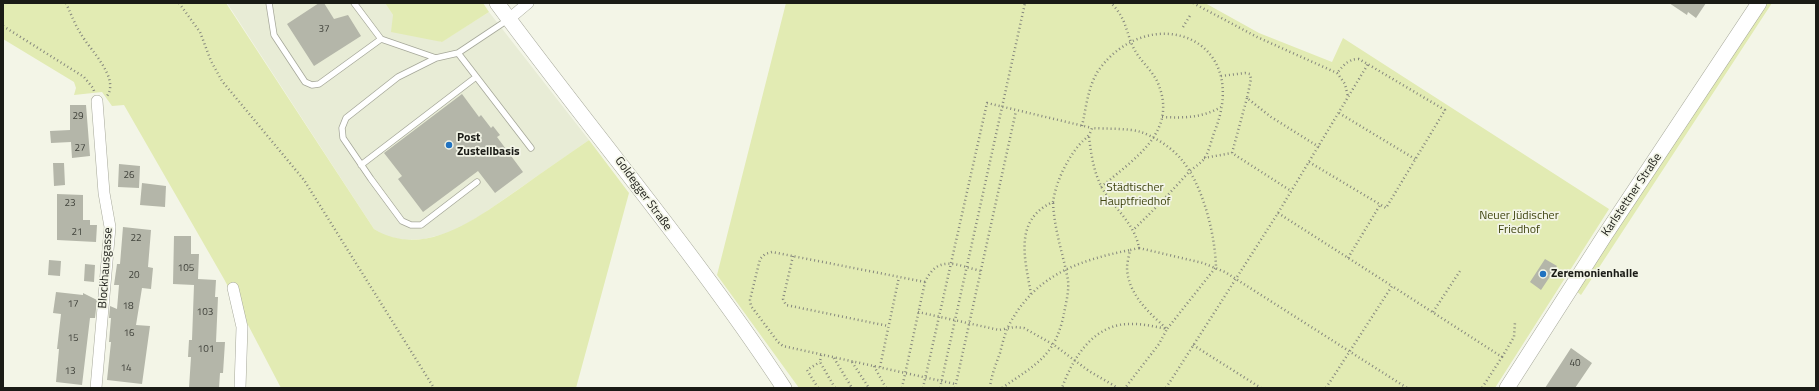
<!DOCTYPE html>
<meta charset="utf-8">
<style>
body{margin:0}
#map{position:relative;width:1819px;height:391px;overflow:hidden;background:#f3f5e7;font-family:"Titillium Web",sans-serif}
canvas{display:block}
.frame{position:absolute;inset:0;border:4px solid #1a1b16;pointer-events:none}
</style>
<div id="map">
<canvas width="1819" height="391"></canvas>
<div class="frame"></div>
</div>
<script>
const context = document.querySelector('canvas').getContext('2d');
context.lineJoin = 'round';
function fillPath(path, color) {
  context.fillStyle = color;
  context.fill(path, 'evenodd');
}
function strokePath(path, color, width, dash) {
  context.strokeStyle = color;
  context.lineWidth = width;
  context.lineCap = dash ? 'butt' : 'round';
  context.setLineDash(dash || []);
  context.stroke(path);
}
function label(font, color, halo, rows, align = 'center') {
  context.font = font + ' "Titillium Web",sans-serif';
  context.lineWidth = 3.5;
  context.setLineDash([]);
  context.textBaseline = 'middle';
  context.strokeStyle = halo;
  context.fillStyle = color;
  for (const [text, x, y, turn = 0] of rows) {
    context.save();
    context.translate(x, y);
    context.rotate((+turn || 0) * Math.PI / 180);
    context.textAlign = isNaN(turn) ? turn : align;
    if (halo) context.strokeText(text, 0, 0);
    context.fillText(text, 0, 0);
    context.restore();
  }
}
fillPath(new Path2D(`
 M227 3H385L393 15 441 42 489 12 589 140 480 216 452 232 424 239 403 240 385 236 374 229Z`), '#e8ecd6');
fillPath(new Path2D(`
 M3 3H226L374 229C425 260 478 217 519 189 542 172 566 156 589 140L629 193 576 388H281L224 279 124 105 112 106 102 92 74 95 76 88 74 82 3 39Z
 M385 3H483L489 12 442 42 391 32 393 15Z
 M786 3H1205L1259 33 1332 62 1343 38 1609 209 1495 388H799L717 275Z
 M1765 3H1772L1581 295 1576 291Z`), '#e2ebb3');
fillPath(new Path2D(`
 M319 3H324L334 19 348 15 361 36 314 66 287 24Z
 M1669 3H1706L1696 18 1688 12 1687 15Z
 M462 94 479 117 481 115 491 128 493 126 500 135 497 137 523 172 495 193 478 171 423 212 398 179 402 176 384 153Z
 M70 105H86L90 156 72 158 71 142 51 143 50 131 70 130Z
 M53 163H64L65 185 54 186Z
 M119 164 140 166 139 188 118 187Z
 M142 183 166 186 165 207 140 205Z
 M57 194 83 195V220H90V225H97L96 242 57 240Z
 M123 227 151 230 148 267 153 268 151 289 142 288 136 325 150 326 142 384 107 380 111 342H109L111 318H109L110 306 117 309 119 285H114L117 264H120Z
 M174 236H191V254H199L198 279 216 280 215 297H218L216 342H225L223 373H220L219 388H189L191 357H188L189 340H192L194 285 173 284Z
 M1545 259 1557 266 1541 290 1530 282Z
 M49 260 61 261 60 276 48 275Z
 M85 264 95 265 94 282 84 281Z
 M56 292 83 295V293L97 300 95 318H90L82 385 56 382 59 349H57L61 314 53 313Z
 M1571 348 1592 363 1575 388H1545Z`), '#b4b6a9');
const lane = new Path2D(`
 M269 3 274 35 305 82 312 85 319 84 381 39
 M354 3 381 39 436 58 458 53 509 19
 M458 53 531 148
 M436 58 398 77 346 118 342 128 343 138 371 179 402 221 411 225H421L477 182
 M361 165 476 77`);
const street = new Path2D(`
 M509 19 528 3
 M233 288 242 327 240 388
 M96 388 110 227 104 193 97 101`);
const secondary = new Path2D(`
 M497 3C592 132 696 254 784 388
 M1507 388 1605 235 1759 3`);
strokePath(lane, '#a5a799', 7);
strokePath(street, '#a5a799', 12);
strokePath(secondary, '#a5a799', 16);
strokePath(new Path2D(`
 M66 3C71 14 75 25 81 34 90 50 120 78 107 96
 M179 3 200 32 211 61 222 81 304 180 434 388
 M1193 3 1257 37 1337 73 1345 84 1348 97
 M3 26 84 77 93 88 94 91
 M1183 27 1191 14
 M1221 76 1245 73 1250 74 1251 79 1247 98 1271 117 1319 147
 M1247 98 1232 153 1291 191
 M1339 113 1415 159
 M1162 117C1184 118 1202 118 1221 107
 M1082 126C1086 108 1088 87 1098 71 1148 0 1254 36 1214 133 1211 141 1209 152 1204 159 1200 164 1193 168 1188 173 1170 193 1153 211 1133 230
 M1089 137C1091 154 1094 173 1102 188 1114 208 1135 224 1139 248L1130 250C1129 256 1127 263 1127 268 1128 294 1149 313 1167 329L1159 344 1125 388
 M1204 158 1232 153
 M1309 162 1386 208 1445 110 1359 59C1348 59 1344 65 1337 73
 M1101 187C1134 159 1180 131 1157 81 1152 71 1143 63 1137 54 1125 35 1129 21 1111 3
 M1278 213 1392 286
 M1139 248 1203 263 1225 272 1407 388
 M793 256 783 299 786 305 888 326
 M1348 258 1380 205
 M925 282 772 252 765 254 760 259 750 300 751 306 778 342 783 346 955 384
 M1031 294C1025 259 1013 220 1053 202 1056 182 1066 161 1079 145 1085 138 1089 138 1092 128 1106 129 1128 128 1141 132 1155 137 1171 147 1181 159 1203 185 1215 234 1216 267L1167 329C1156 327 1145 324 1133 324 1095 322 1073 357 1062 388
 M918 312 999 330 1015 327 1024 328 1054 345 1089 371 1118 388
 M1433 312 1460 271
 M1193 345 1261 388
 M821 355 820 362 835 388
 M1502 357 1514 337 1515 322
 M834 358 852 388
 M852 362 869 388
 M874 366 886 388
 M880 367 899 277
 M818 388 807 370 820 362
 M902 388 925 282C938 254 956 265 981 271
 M923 388 987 103 1092 128
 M940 388 1025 3
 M955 388 1016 111
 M990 388C991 376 996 364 1000 353 1002 345 1004 337 1007 329 1033 276 1076 261 1130 250
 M1002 388C1038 363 1057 355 1065 308 1067 299 1069 289 1068 280 1063 254 1054 229 1053 202
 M1166 388 1278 213 1368 64
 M1326 388 1392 286 1502 357 1482 388`), '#86887e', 2.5, [1, 3]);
strokePath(lane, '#fff', 5.5);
strokePath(street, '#fff', 11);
strokePath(secondary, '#fff', 15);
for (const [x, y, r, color] of [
 [449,145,4,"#2072c0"],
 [1543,274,4,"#2072c0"]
]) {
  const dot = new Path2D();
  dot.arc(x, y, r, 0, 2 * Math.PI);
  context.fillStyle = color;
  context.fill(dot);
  strokePath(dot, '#f3f5e7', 1.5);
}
label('10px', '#40423b', null, [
 ["37",324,30],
 ["29",78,117],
 ["27",80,149],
 ["26",129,176],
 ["23",70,204],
 ["21",77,233],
 ["22",136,239],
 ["105",186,269],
 ["20",134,276],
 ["17",73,305],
 ["18",128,307],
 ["103",205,313],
 ["16",129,334],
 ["15",73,339],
 ["101",206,350],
 ["40",1575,364],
 ["14",126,369],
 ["13",70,372]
]);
label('bold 12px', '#1a1b16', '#f3f5e7', [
 ["Post",457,138],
 ["Zustellbasis",457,152],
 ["Zeremonienhalle",1551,274]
], 'left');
label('12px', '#404611', '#f3f5e7', [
 ["Städtischer",1135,188],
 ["Hauptfriedhof",1135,202],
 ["Neuer Jüdischer",1519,216],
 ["Friedhof",1519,230]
]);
label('12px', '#1a1b16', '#f3f5e7', [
 ["Goldegger Straße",643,194,54],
 ["Karlstettner Straße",1632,195,-56],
 ["Blockhausgasse",106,268,-86]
]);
</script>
